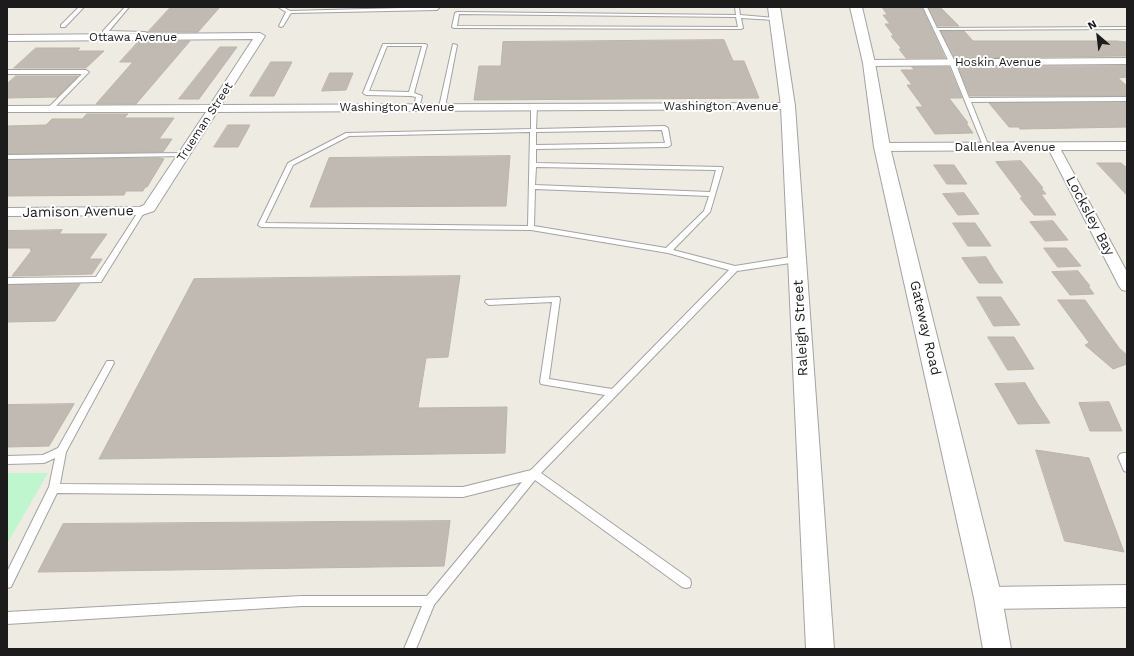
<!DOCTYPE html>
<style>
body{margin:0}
#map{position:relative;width:1134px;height:656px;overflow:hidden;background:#edebe2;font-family:"Work Sans",sans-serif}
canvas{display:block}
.frame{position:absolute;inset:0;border:8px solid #1c1c1c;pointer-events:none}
.north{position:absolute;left:1078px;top:16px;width:40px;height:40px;-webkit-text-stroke:3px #fff;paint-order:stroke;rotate:332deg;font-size:11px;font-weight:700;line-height:16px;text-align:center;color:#1c1c1c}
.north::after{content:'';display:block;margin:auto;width:14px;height:18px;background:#1c1c1c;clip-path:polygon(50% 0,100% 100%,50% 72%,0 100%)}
</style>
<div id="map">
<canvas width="1134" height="656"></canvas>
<div class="frame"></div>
<div class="north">N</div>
</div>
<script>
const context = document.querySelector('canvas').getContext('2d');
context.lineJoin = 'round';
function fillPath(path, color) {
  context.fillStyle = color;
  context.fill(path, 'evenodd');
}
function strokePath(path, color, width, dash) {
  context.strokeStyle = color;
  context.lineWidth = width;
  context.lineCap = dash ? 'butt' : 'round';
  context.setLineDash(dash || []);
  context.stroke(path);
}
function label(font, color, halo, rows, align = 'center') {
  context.font = font + ' "Work Sans",sans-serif';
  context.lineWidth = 4;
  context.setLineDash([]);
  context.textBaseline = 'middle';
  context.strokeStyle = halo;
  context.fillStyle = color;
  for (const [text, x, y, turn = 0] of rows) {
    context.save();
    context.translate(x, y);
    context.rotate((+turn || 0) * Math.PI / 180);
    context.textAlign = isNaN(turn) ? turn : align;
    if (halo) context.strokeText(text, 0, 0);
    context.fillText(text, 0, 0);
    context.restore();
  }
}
fillPath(new Path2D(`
 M7 473H48L7 544Z`), '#c0f6cd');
const building = new Path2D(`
 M171 7H220L198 32H148Z
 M883 8H922L945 58H906L899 49H902L891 36H894L885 24H890L883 15H887Z
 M929 8H941L959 26H938Z
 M941 31H964L973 41H1117L1127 42V56L955 58Z
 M724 40 733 61H744L759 98 474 100 479 66H501L503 42Z
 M139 41H190L136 104H96L133 62H120Z
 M220 47H237L199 99H179Z
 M36 48H80L77 51H104L86 68H14Z
 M271 62H292L274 96H250Z
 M1127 66V77L1118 78 1127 86V96H970L958 67Z
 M912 67H949L962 98H949L968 123H966L973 133 935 134 916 107H923L907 85H912L901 70H914Z
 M330 73H353L346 90 322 91Z
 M16 76H78L57 97 7 98V84Z
 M1127 102V127L1020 129 1019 127H1009L989 103Z
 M87 114H128L124 118H174L159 139H172L163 152 7 154V126L46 125 52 119H82Z
 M228 125H250L238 147H214Z
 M510 156 506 206 310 207 329 158Z
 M159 158 164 159 147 187H145L143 191H126L124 195 7 196V160Z
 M1021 161 1043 188H1041L1046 194H1041L1056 215H1034L1020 198H1023L996 162Z
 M1097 163H1121L1127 168V195Z
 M934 165H954L967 184H947Z
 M964 193 979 214 958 215 943 194Z
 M1053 221 1068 240 1045 241 1030 222Z
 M953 223H975L991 246H968Z
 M62 230 59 234H107L89 259H102L92 274 12 276 32 250H30L31 248H7V231Z
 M1044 248H1066L1081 266 1058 267Z
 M986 257 994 270 1003 283H979L962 258Z
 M1078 271 1090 286H1088L1094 294 1070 295 1052 272Z
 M460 276 448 357 426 358 418 408 507 407 505 453 99 459 194 279Z
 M80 284 55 321 7 322V285Z
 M977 297H1001L1020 325 994 326Z
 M1058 300H1085L1119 348 1127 355V364L1113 369 1085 345 1089 343Z
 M988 337H1014L1034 369 1008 370Z
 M1025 383 1037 403 1050 423 1018 424 995 384Z
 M1109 402 1122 431H1090L1079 403Z
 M74 404 49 446 7 447V405Z
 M1036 450 1089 458 1124 552 1065 541Z
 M450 521 444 566 38 572 63 524Z`);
fillPath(building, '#c1bab2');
strokePath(building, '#bdb4a5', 1);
const service = new Path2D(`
 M79 7H84L65 27H61V25Z
 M125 7H129L109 31 145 32 147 33V34L103 33V31Z
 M278 7H283L290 11 440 7 437 10 291 13 283 26 281 27 279 26 286 12Z
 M735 7H739L740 15 775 18 777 19 775 20 741 18 743 28 741 29 454 28 452 27 455 13 457 12 736 15ZM459 14 736 17 738 27 457 26Z
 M923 7H927L937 28 1127 27V29L939 30 955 62 969 98 1127 97V101L971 102 989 147 988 148H984L949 62Z
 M383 44H425L427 45 414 93 422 96 419 108 414 107 416 97 411 96 366 95 363 93ZM387 46H422L409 92 369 91Z
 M453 44 457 45 445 107 442 109 439 107Z
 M7 70H86L89 72 52 110 50 111 47 109 82 74H7Z
 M534 104 537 106 536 129 665 126 668 128 671 145 668 147 536 149V163L722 167 723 168 710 212 673 250 735 266 797 256 801 259 797 262 737 271 541 473 690 579 691 583 690 587 686 588 682 587 535 480 434 605 416 649H404L422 606H302L7 624V612L302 596H427L522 482 463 497 57 493 11 587 7 588V572L49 487 55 458 44 463 7 464V456L43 455 58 448 107 361H113L114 363 66 452 60 484 463 487 531 470 605 395 541 384 540 382 552 302 489 305 485 302 486 300 559 297 560 299 549 379 612 389 729 270 668 253 531 230 261 227 258 225 288 163 346 133 531 129V106ZM662 130 665 143 536 145V132ZM530 132 528 226 265 223 293 165 349 136ZM536 167 716 170 710 192 535 185ZM535 189 709 196 704 211 666 248 534 226Z
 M184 153 186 154V156L7 159V155Z
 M140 209H144L145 211 101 282 7 284V278L96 277Z
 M1123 453H1127V472L1124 471 1118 457 1120 454Z`);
const minor = new Path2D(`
 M260 33 265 36 221 105 788 103 794 106 788 109 217 112 154 211 142 215 7 216V208L140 207 144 205 206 112H7V106L210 105 253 39 7 41V35Z
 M1127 58V64L869 66 864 63 869 60Z
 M1127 142V150H1061L1127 272V291L1122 290 1119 286 1049 150 882 151 876 147 882 143Z
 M1127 585V607L988 609 980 606 977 598 980 590 988 587Z`);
const tertiary = new Path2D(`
 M768 7H780L795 106 834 649H806L781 106Z
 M850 7H862L875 63 890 147 1002 598 1011 649H983L974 598 874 147 863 63Z`);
strokePath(service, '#a3a3a3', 2);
strokePath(minor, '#a3a3a3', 2);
strokePath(tertiary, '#a3a3a3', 2);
fillPath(service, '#fff');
fillPath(minor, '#fff');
fillPath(tertiary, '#fff');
label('12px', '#1c1c1c', '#fff', [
 ["Ottawa Avenue",133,37],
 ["Hoskin Avenue",998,62],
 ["Washington Avenue",721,106],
 ["Washington Avenue",397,107],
 ["Trueman Street",205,122,-57],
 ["Dallenlea Avenue",1005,147]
]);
label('14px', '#1c1c1c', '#fff', [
 ["Jamison Avenue",78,212,-1],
 ["Locksley Bay",1090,216,62],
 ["Raleigh Street",801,328,-93],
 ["Gateway Road",925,328,77]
]);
</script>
